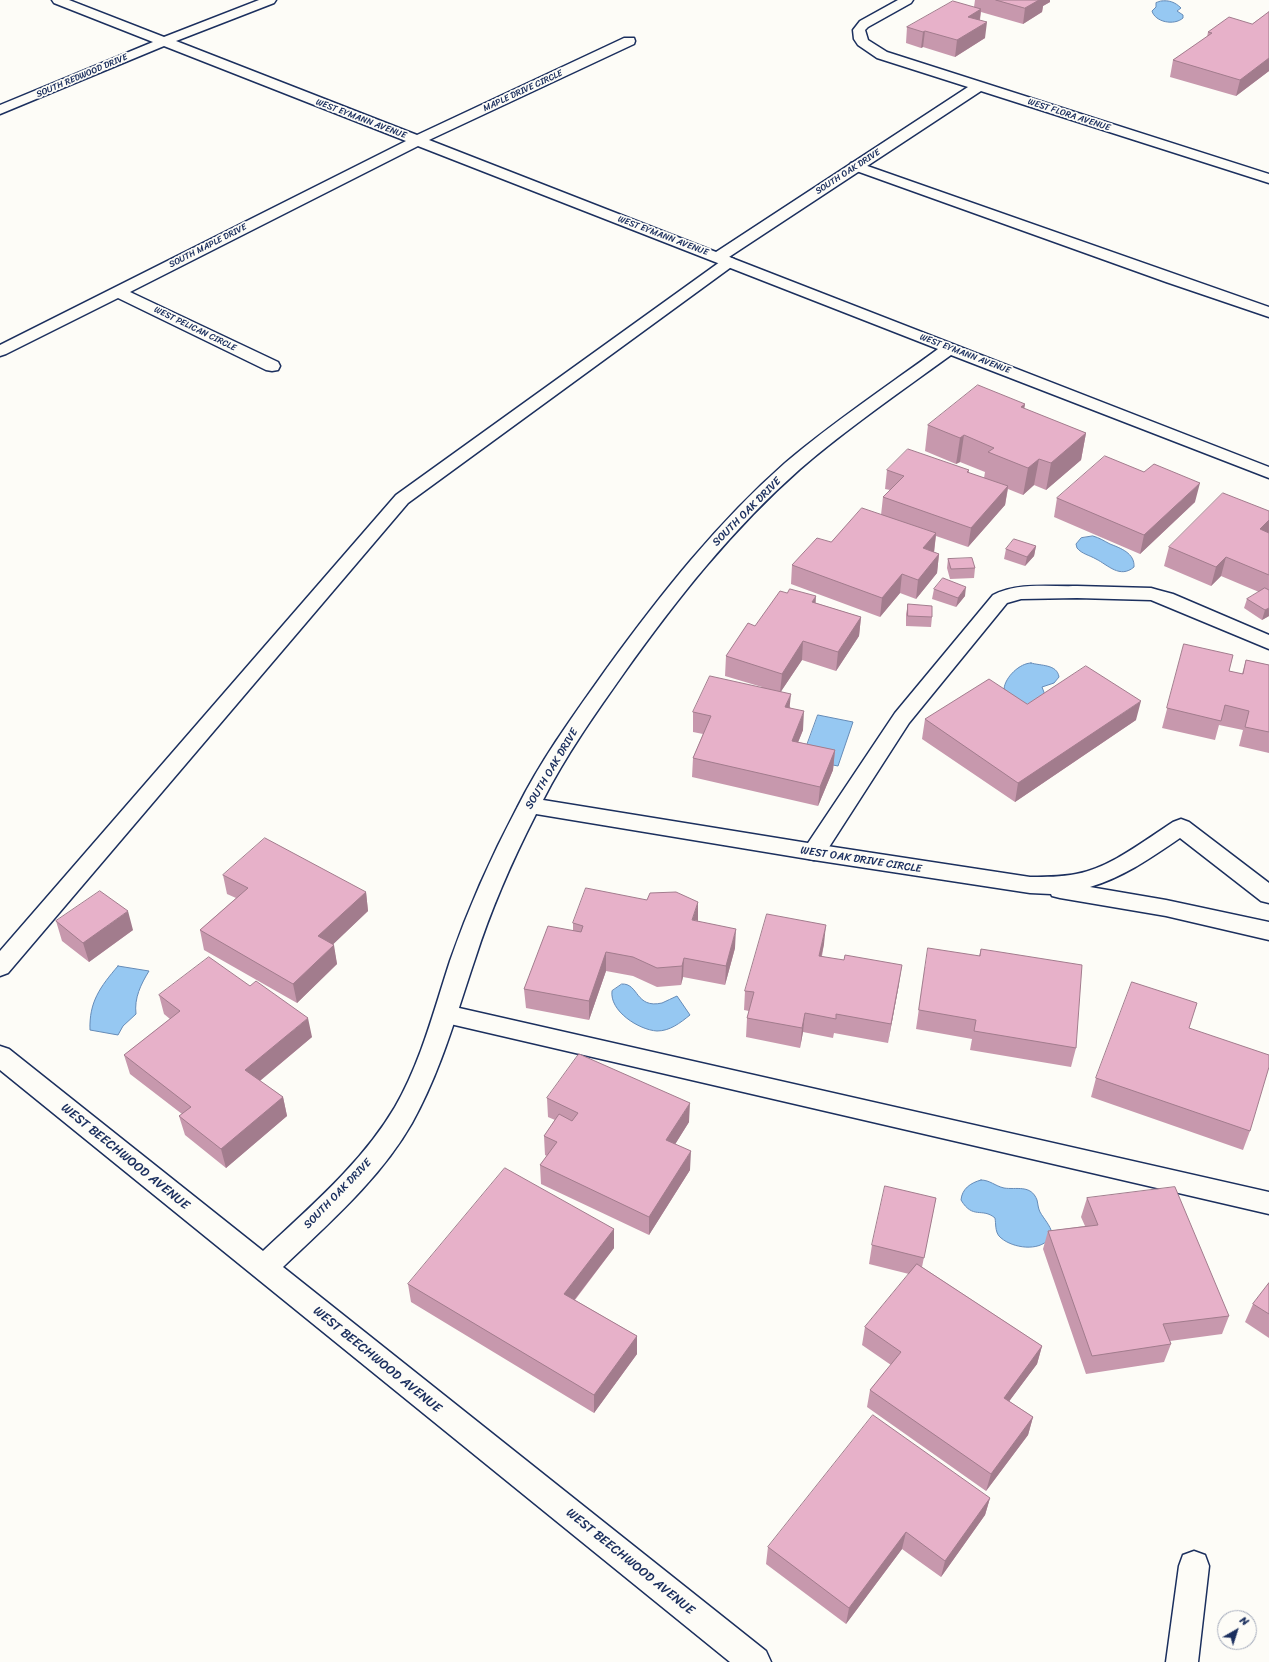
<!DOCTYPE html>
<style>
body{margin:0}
#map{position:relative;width:1269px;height:1662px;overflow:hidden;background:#fdfcf7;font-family:Sriracha,sans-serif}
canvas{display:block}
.north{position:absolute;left:1217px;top:1610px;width:40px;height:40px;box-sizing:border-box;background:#fdfcf7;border:1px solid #a3aaba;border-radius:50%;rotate:39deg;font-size:11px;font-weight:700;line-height:16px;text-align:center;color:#1b2f5e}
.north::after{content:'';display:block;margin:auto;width:14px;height:18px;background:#1b2f5e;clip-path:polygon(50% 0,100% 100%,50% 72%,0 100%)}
</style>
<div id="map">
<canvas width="1269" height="1662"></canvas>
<div class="north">N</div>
</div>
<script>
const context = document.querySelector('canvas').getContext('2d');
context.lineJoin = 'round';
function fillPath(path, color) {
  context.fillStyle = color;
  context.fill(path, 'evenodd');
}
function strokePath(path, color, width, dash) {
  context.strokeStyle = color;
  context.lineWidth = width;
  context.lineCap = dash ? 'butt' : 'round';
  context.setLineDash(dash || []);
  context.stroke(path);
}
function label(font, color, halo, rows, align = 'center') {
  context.font = font + ' Sriracha,sans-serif';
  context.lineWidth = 3.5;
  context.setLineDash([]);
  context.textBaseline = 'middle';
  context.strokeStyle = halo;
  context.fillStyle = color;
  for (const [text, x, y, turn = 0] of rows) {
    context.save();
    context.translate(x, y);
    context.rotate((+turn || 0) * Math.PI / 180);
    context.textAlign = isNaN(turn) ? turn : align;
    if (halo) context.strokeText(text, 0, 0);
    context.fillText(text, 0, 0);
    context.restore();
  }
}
const water = new Path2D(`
 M1161 1C1169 0 1175 2 1181 8L1177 11 1183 15V18C1174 26 1155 22 1152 11L1156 7V3Z
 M1093 536C1100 538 1104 541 1110 544 1120 548 1135 553 1134 567 1120 579 1108 565 1096 559 1089 555 1082 554 1077 548L1076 544 1081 538Z
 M1031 663C1041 666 1057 664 1059 677L1054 683 1042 687 1045 695 1026 706 1004 689C1005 677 1020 663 1031 663Z
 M818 715 853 722 838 766 802 759Z
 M118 966 149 971C141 984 134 998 136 1014L123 1026 118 1035 90 1030C89 1002 100 987 118 966Z
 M622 984C639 983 635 1009 662 1003 667 1001 672 998 677 996L690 1015C680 1023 670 1031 657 1031 639 1030 609 1011 612 991Z
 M981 1180C990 1180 995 1186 1004 1188 1016 1190 1031 1184 1037 1200 1038 1204 1038 1208 1040 1212 1044 1219 1050 1225 1052 1233 1051 1236 1049 1240 1047 1241 1035 1252 1009 1247 999 1236 995 1231 996 1224 995 1218 982 1207 973 1220 961 1200 962 1189 970 1183 981 1180Z`);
fillPath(water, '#96c8f2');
strokePath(water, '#658bb7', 1);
const lane = new Path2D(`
 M856 162 1269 307V317L1166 282 851 169 849 166 851 163Z
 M729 257 734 259 737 262 734 265 408 503 8 973 0 976V951L396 495 724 259Z
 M1077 586 1151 588 1158 590 1173 594 1269 635V649L1151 600 1077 598 1021 599 1007 603 909 723 822 858 814 860 806 858 803 852 806 846 895 713 993 595C1018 582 1050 587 1077 586Z
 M446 1005 1269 1192V1214L446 1023 437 1021 434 1014 437 1007Z`);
const street = new Path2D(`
 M52 0H69L164 37 259 0H276L274 3 176 41 417 135 624 38H634L635 41 634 44 429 140 716 252 968 87 877 58 858 45 854 39 853 30 860 21 898 0H913L911 3 868 27 865 30 868 40 887 52 1269 174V183L981 91 729 257 1269 467V478L951 355C900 392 848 428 800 469 732 529 676 600 624 673 595 714 566 755 543 800L814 844 1030 877C1046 877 1061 877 1076 874 1110 868 1145 840 1173 822L1181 819 1189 822 1269 883V903L1261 901 1180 838C1152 857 1124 877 1090 887L1166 900 1269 922V940L1166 916 1060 898 1052 896 1051 894 1030 893 814 860 536 814C512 861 491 909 475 959 456 1015 441 1071 412 1123 380 1179 329 1223 283 1267L766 1651 771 1662H730L0 1070V1046L9 1049 263 1251C310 1207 362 1163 395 1107 421 1062 434 1010 450 961 468 909 491 857 517 808 542 758 575 713 607 668 661 594 717 523 785 463 833 422 886 387 938 349L418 146 130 292 278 362 280 366 278 370 272 371 266 370 118 298 6 354 0 356V345L406 141 164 46 0 114V105L153 42 54 3Z
 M1194 1551 1205 1555 1209 1566 1198 1662H1166L1179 1566 1183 1555Z`);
strokePath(lane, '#1b2f5e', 3);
strokePath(street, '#1b2f5e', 3);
fillPath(lane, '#fdfcf7');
fillPath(street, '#fdfcf7');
fillPath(new Path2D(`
 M975 0H1050V2L1043 6 1042 12 1023 24 981 12 980 20 985 38 955 57 923 47 921 48 906 43 907 27 974 7Z
 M1269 12V71L1236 96 1170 77 1173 60 1207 37 1208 32 1252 24Z
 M1025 404 1024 409 1086 433 1081 460 1046 490 1034 485 1023 495 1008 489 1005 505 968 547 936 536 934 552 939 554 937 573 916 599 900 593 880 617 791 584 792 565 831 542 881 515 883 497 890 490 885 489 887 470H969V473L984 478 985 472 960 462 956 464 925 451 928 425Z
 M1057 498 1195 502 1140 554 1054 517Z
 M1269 511V616L1262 620 1244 608 1247 599 1259 592 1221 576 1211 586 1164 566 1169 547Z
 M1036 546 1034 556 1025 566 1004 559 1006 549Z
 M948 559 975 568 974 578 950 579 947 568Z
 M934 589 965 596 956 607 932 599Z
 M816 603 861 617 859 636 836 671 802 660 781 691 803 730 798 742 835 750 833 770 818 806 692 777 693 758 703 734 693 732V712L762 687 725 676 726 656 755 626Z
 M908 604 932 617 931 627 906 626V614Z
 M1184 644 1229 671 1242 674 1246 660 1269 665V753L1239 746 1243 730 1219 725 1215 740 1162 728Z
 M1027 704 1136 720 1015 802 922 739 925 719Z
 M223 875 366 892 368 911 333 944 337 964 297 1003 204 950 200 930 236 898 227 894Z
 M56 921 133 930 89 962 62 941Z
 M697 921 735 948 725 985 683 977 681 985 657 987 633 976 606 971 589 1020 526 1008 524 989 573 930V923Z
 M824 944 822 956 899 984 888 1043 834 1033 833 1038 803 1032 800 1048 746 1037 747 1018 749 1011 744 1010 745 991Z
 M981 949 1076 1048 1071 1067 970 1050 972 1039 916 1029 925 967 979 956Z
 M159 995 312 1037 260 1081 283 1097 287 1116 226 1168 185 1135 179 1116 182 1114 130 1074 124 1055 170 1019 164 1014Z
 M1189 1028 1250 1131 1243 1150 1091 1097 1096 1078Z
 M547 1098 689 1122 675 1144 690 1170 649 1235 541 1184 540 1165 547 1156 545 1155 544 1136 555 1120 548 1117Z
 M936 1198 922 1267 1042 1346 1037 1364 1009 1401 1033 1417 1028 1435 986 1491 867 1407 870 1390 891 1365 862 1345 865 1327 909 1274 869 1264 872 1245Z
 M1087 1198 1229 1316 1222 1334 1170 1341 1171 1344 1164 1362 1086 1374 1043 1249 1048 1231 1085 1226 1081 1217Z
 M614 1229V1248L575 1300 637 1336V1354L594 1413 411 1302 408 1284Z
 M1269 1283V1338L1245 1322 1253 1304Z
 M990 1498 985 1515 941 1577 902 1549 846 1624 766 1564 768 1547Z`), '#c798ad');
fillPath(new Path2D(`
 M1038 0H1050V2L1043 6 1042 12 1023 24 1025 8Z
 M981 9 979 25 968 17Z
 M987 22 985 38 955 57 957 40Z
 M925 31 923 47 921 48 923 32Z
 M1269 58V71L1236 96 1240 80Z
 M1025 404 1020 430 1021 407Z
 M1086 433 1081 460 1046 490 1051 463Z
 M964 435 960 462 956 464 960 438Z
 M1039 459 1034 485 1023 495 1028 468Z
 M1200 483 1195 502 1140 554 1144 535Z
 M1008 486 1005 505 968 547 971 528Z
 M1269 520V533L1260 529Z
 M936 533 934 552 923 548Z
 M1036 546 1034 556 1025 566 1027 557Z
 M939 554 937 573 916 599 918 580Z
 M1226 557 1221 576 1211 586 1216 567Z
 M902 574 900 593 880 617 882 598Z
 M966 587 965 596 956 607 958 598Z
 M816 596 815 616 812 602Z
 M1269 608V616L1262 620 1265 610Z
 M861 617 859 636 836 671 838 652Z
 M803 641 802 660 780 693 782 674Z
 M791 694 789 713 785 707Z
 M1141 701 1136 720 1015 802 1018 783Z
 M804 711 803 730 791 760 792 741Z
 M835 750 833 770 818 806 820 787Z
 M366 892 368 911 322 955 318 936Z
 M698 902V921L692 920Z
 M128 911 133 930 89 962 83 943Z
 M826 925 824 944 817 975 819 956Z
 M736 929 735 948 725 985 726 966Z
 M334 945 337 964 297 1003 293 984Z
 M606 952V971L589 1020V1001Z
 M684 958 683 977 681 985 682 966Z
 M902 965 899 984 888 1043 891 1024Z
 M805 1013 803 1032 800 1048 802 1028Z
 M308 1018 312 1037 250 1089 245 1070Z
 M283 1097 287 1116 226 1168 221 1149Z
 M690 1103 689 1122 666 1159V1140Z
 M691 1151 690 1170 649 1235V1217Z
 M614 1229V1248L565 1312 564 1294Z
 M637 1336V1354L594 1413V1395Z
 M1042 1346 1037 1364 999 1415 1004 1398Z
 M1033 1417 1028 1435 986 1491 991 1474Z
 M990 1498 985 1515 941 1577 945 1561Z
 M906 1532 902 1549 846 1624 849 1608Z`), '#a27c8d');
const building = new Path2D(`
 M996 0H1039L1025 8Z
 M953 1 981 9 968 17 987 22 957 40 925 31 923 32 907 27Z
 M1269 12V58L1240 80 1173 60 1212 33 1208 32 1229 17 1252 24Z
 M978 385 1025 404 1021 407 1086 433 1051 463 1039 459 1028 468 988 452 994 448 964 435 960 438 928 425Z
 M908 449 969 470 967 472 1008 486 971 528 883 497 904 476 887 470Z
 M1105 456 1144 472 1154 464 1200 483 1144 535 1057 498Z
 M1223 493 1269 511V520L1260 529 1269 533V575L1226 557 1216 567 1169 547Z
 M862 508 936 533 923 548 939 554 918 580 902 574 882 598 792 565 817 538 831 542Z
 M1014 539 1036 546 1027 557 1006 549Z
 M972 558 975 568 951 569 948 559Z
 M943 578 966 587 958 598 934 589Z
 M1265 588 1269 590V608L1265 610 1247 599Z
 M790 589 816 596 812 602 861 617 838 652 803 641 782 674 726 656 748 623 755 626 780 591 787 593Z
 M908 604 932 606V617L908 616Z
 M1184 644 1233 655 1229 671 1243 674 1246 660 1269 665V732L1245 727 1249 711 1225 705 1221 721 1167 708Z
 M1086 666 1141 701 1018 783 925 719 989 679 1027 704Z
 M710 676 791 694 785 707 804 711 792 741 835 750 820 787 693 758 711 716 693 712Z
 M265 838 366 892 318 936 334 945 293 984 200 930 248 888 223 875Z
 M586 888 647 900 650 893 676 892 698 902 692 920 736 929 726 966 684 958 682 966 657 968 633 957 606 952 589 1001 524 989 548 926 581 932 583 926 573 923Z
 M100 891 128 911 83 943 56 921Z
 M767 914 826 925 819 956 844 960 845 955 902 965 891 1024 836 1014V1019L805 1013 802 1028 747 1018 754 992 745 991Z
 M928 948 980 956 981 949 1082 965 1076 1048 974 1031 976 1020 919 1010Z
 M209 957 250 986 256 981 308 1018 245 1070 283 1097 221 1149 179 1116 191 1107 124 1055 180 1011 159 995Z
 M1132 982 1197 1003 1189 1028 1269 1055V1067L1250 1131 1096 1078Z
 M579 1054 690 1103 666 1140 691 1151 649 1217 540 1165 557 1142 544 1136 559 1114 572 1121 578 1113 547 1098Z
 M505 1168 614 1229 564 1294 637 1336 594 1395 408 1284Z
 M885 1186 936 1198 924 1258 872 1245Z
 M1175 1187 1229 1316 1163 1324 1171 1344 1092 1356 1048 1231 1098 1225 1087 1198Z
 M917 1264 1042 1346 1004 1398 1033 1417 991 1474 870 1390 901 1352 865 1327Z
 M1269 1283V1314L1253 1304Z
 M873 1415 990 1498 945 1561 906 1532 849 1608 768 1547Z`);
fillPath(building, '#e7b1c9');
strokePath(building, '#a27c8d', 1);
label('9px', '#1b2f5e', '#fdfcf7', [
 ["SOUTH REDWOOD DRIVE",82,76,-23],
 ["MAPLE DRIVE CIRCLE",523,91,-25],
 ["WEST FLORA AVENUE",1069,115,18],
 ["WEST EYMANN AVENUE",361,119,21],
 ["SOUTH OAK DRIVE",848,172,-33],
 ["WEST EYMANN AVENUE",663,236,21],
 ["SOUTH MAPLE DRIVE",208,246,-27],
 ["WEST PELICAN CIRCLE",195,329,26],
 ["WEST EYMANN AVENUE",965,354,21]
]);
label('11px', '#1b2f5e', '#fdfcf7', [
 ["SOUTH OAK DRIVE",747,512,-45],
 ["SOUTH OAK DRIVE",552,769,-59],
 ["WEST OAK DRIVE CIRCLE",861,860,9],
 ["SOUTH OAK DRIVE",338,1194,-46]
]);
label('13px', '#1b2f5e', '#fdfcf7', [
 ["WEST BEECHWOOD AVENUE",125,1157,39],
 ["WEST BEECHWOOD AVENUE",377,1360,39],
 ["WEST BEECHWOOD AVENUE",630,1562,39]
]);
</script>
